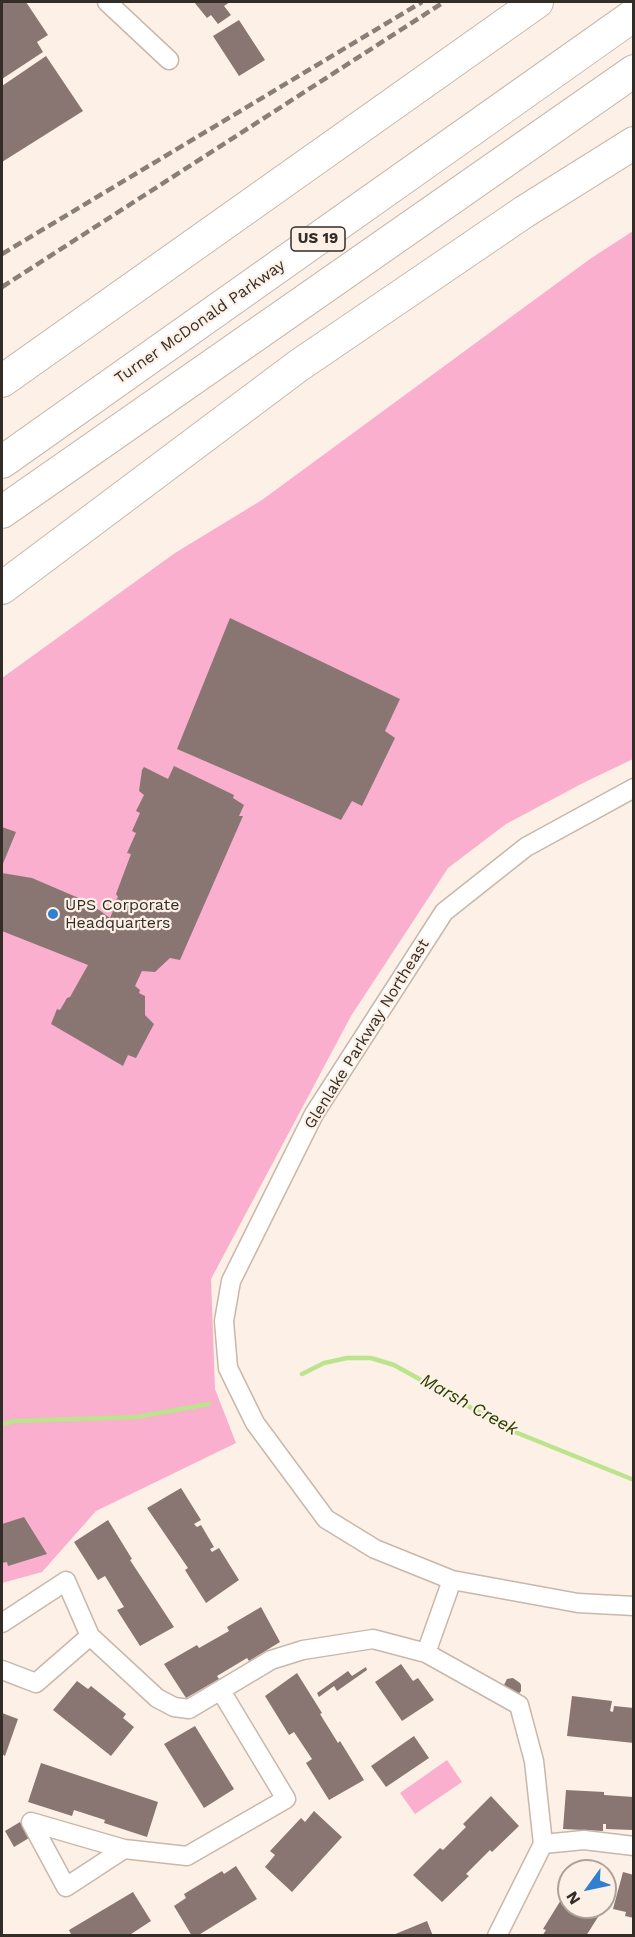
<!DOCTYPE html>
<style>
body{margin:0}
#map{position:relative;width:635px;height:1937px;overflow:hidden;background:#fdf0e6;font-family:"Work Sans",sans-serif}
canvas{display:block}
.frame{position:absolute;inset:0;border:3px solid #332d28;pointer-events:none}
.north{position:absolute;left:557px;top:1859px;width:60px;height:60px;box-sizing:border-box;background:#fdf0e6;border:2px solid #aca29a;border-radius:50%;rotate:237deg;font-size:16px;font-weight:700;line-height:24px;text-align:center;color:#332d28}
.north::after{content:'';display:block;margin:auto;width:21px;height:27px;background:#3080cf;clip-path:polygon(50% 0,100% 100%,50% 72%,0 100%)}
</style>
<div id="map">
<canvas width="635" height="1937"></canvas>
<div class="frame"></div>
<div class="north">N</div>
</div>
<script>
const context = document.querySelector('canvas').getContext('2d');
context.lineJoin = 'round';
function fillPath(path, color) {
  context.fillStyle = color;
  context.fill(path, 'evenodd');
}
function strokePath(path, color, width, dash) {
  context.strokeStyle = color;
  context.lineWidth = width;
  context.lineCap = dash ? 'butt' : 'round';
  context.setLineDash(dash || []);
  context.stroke(path);
}
function label(font, color, halo, rows, align = 'center') {
  context.font = font + ' "Work Sans",sans-serif';
  context.lineWidth = 4.5;
  context.setLineDash([]);
  context.textBaseline = 'middle';
  context.strokeStyle = halo;
  context.fillStyle = color;
  for (const [text, x, y, turn = 0] of rows) {
    context.save();
    context.translate(x, y);
    context.rotate((+turn || 0) * Math.PI / 180);
    context.textAlign = isNaN(turn) ? turn : align;
    if (halo) context.strokeText(text, 0, 0);
    context.fillText(text, 0, 0);
    context.restore();
  }
}
fillPath(new Path2D(`
 M633 231V759L583 783 506 824 448 868 351 1016 211 1279 215 1389 236 1443 96 1511 42 1572 2 1583V678L175 553 262 500 590 259Z
 M447 1760 462 1782 415 1814 400 1793Z`), '#faafce');
strokePath(new Path2D(`
 M302 1374 324 1363 347 1358H371L394 1365 515 1432 634 1480
 M2 1424 15 1421 137 1417 209 1404`), '#bce48f', 4.5);
fillPath(new Path2D(`
 M2 2H26L48 35 37 42 43 52 2 79Z
 M194 2H230L224 6 231 15 218 24 211 15 207 18Z
 M239 20 265 60 239 76 213 36Z
 M46 56 83 111 2 162V86Z
 M230 618 400 699 385 731 395 738 362 806 352 801 341 820 177 749Z
 M174 766 234 795 233 798 244 805 239 816H243L180 960 170 958 155 972 142 971 135 986 140 990 139 993 145 996V1015L154 1024 136 1058 128 1055 123 1066 51 1024 57 1009 60 1010 67 998 70 997 88 965 2 931V873L32 878 88 902 110 918 113 911 110 909 118 897 116 894 131 854 127 853 136 833 132 831 140 813 136 811 144 795 139 791 142 770 144 767 168 779Z
 M2 827 16 832 2 866Z
 M181 1488 201 1520 194 1524 197 1527 201 1525 214 1547 210 1549 212 1552 219 1548 239 1580 206 1603 185 1570 188 1568 147 1508Z
 M24 1517 47 1554 8 1566 7 1562 2 1563V1524Z
 M108 1520 132 1559 130 1560 174 1627 140 1646 117 1610 124 1607 105 1576 98 1580 74 1542Z
 M261 1607 280 1642 249 1661 247 1658 217 1676 219 1679 186 1698 164 1664 197 1645 199 1648 229 1631 227 1627Z
 M401 1664 413 1681 418 1678 434 1700 402 1721 375 1682Z
 M366 1667 367 1670 337 1691 334 1686 319 1697 317 1693 348 1671 352 1676Z
 M297 1673 322 1713 320 1714 338 1743 340 1741 364 1780 329 1800 306 1763 312 1759 294 1732 289 1735 265 1696Z
 M513 1678 520 1683 521 1685V1691L517 1696 503 1687 507 1679Z
 M77 1681 88 1689 91 1686 126 1714 123 1718 134 1727 111 1756 53 1710Z
 M572 1696 612 1701 610 1711 613 1712 614 1706 634 1708V1743L567 1736Z
 M2 1713 18 1719 5 1756 2 1754Z
 M195 1726 234 1789 204 1808 164 1744Z
 M414 1736 429 1758 386 1787 371 1766Z
 M41 1763 158 1802 147 1837 104 1823 105 1820 74 1810 72 1816 28 1802Z
 M566 1790 604 1792V1795L634 1797V1827L632 1830 606 1829V1824H603V1831L563 1829Z
 M491 1796 519 1826 492 1852 490 1850 466 1874 469 1876 442 1902 413 1875 440 1848 443 1850 466 1827 463 1824Z
 M314 1811 342 1837 292 1892 265 1867 275 1855 270 1851 301 1818 305 1822Z
 M20 1822 29 1838 14 1847 5 1831Z
 M236 1866 257 1899 197 1936H192L174 1906 186 1898 184 1894 222 1871 224 1874Z
 M623 1872 634 1875V1918L625 1916 626 1912 613 1909Z
 M133 1892 151 1921 128 1936H72L69 1930Z
 M564 1895 569 1898V1907H583L598 1917 586 1936H542L546 1930 543 1929Z
 M427 1921 433 1936H393V1935Z`), '#897673');
const minor = new Path2D(`
 M107 2 169 60
 M634 788 526 847 444 912 314 1114 231 1281 224 1321 228 1368 255 1423 326 1519 375 1549 452 1580 578 1603 634 1606
 M2 1623 66 1581 90 1636 157 1698 174 1707 189 1709 271 1660 303 1650 373 1639 426 1653 519 1705 534 1761 543 1844 584 1840 634 1846
 M426 1653 452 1580
 M2 1670 36 1683 90 1636
 M124 1849 66 1887 31 1822 124 1849 187 1856 286 1799 221 1691
 M497 1936 543 1844`);
const motorway = new Path2D(`
 M2 381 537 2
 M2 462 634 15
 M2 512 634 71
 M2 588 298 366 524 212 634 143`);
strokePath(minor, '#c7b8ab', 21);
strokePath(motorway, '#c7b8ab', 34);
strokePath(minor, '#fff', 18);
strokePath(motorway, '#fff', 32);
strokePath(new Path2D(`
 M2 254 422 2
 M2 287 444 2`), '#887f78', 4.5, [9, 4.5]);
for (const [x, y, r, color] of [
 [53,914,6,"#3080cf"]
]) {
  const dot = new Path2D();
  dot.arc(x, y, r, 0, 2 * Math.PI);
  context.fillStyle = color;
  context.fill(dot);
  strokePath(dot, '#fdf0e6', 2);
}
for (const [x, y, w] of [
 [318,239,54]
]) {
  const box = new Path2D();
  box.roundRect(x - w / 2, y - 12, w, 24, 4.5);
  context.fillStyle = '#fdf0e6';
  context.fill(box);
  strokePath(box, '#332d28', 1.5);
}
label('bold 15px', '#332d28', null, [
 ["US 19",318,239]
]);
label('16px', '#332d28', '#fdf0e6', [
 ["Turner McDonald Parkway",200,322,-35],
 ["Glenlake Parkway Northeast",367,1034,-58]
]);
label('16px', '#332d28', '#fdf0e6', [
 ["UPS Corporate",65,905],
 ["Headquarters",65,923]
], 'left');
label('italic 18px', '#294001', '#fdf0e6', [
 ["Marsh Creek",469,1405,29]
]);
</script>
